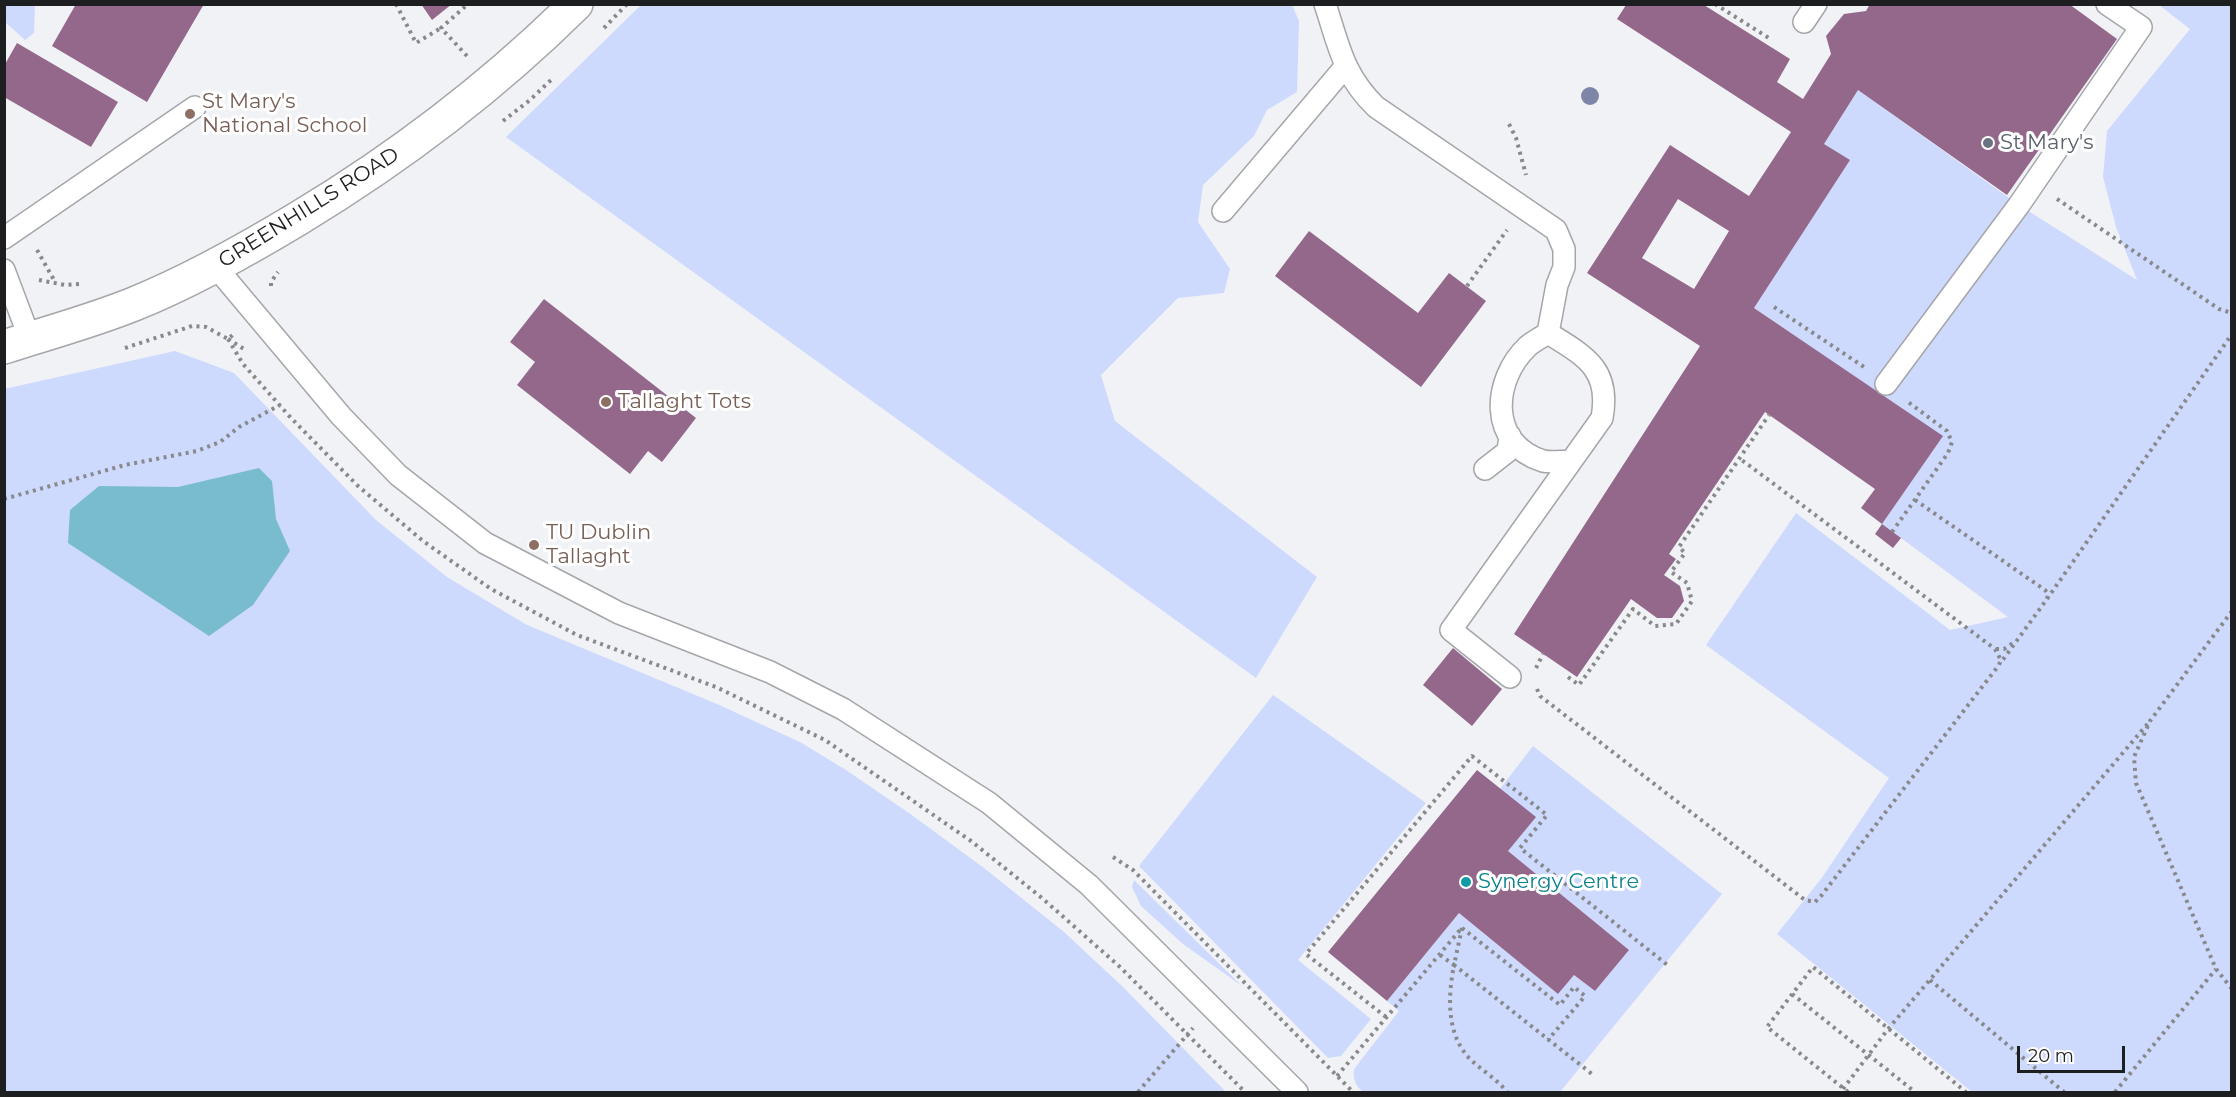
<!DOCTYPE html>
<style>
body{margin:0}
#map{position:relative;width:2236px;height:1097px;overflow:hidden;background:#f1f2f6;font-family:Montserrat,sans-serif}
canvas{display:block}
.frame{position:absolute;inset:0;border:6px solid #1d1e1f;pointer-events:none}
.scale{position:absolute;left:2017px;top:1046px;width:108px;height:27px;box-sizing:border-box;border:3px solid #1d1e1f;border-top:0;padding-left:8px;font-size:18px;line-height:21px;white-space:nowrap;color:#1d1e1f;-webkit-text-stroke:4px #fff;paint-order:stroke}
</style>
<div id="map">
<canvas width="2236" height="1097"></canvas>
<div class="frame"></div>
<div class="scale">20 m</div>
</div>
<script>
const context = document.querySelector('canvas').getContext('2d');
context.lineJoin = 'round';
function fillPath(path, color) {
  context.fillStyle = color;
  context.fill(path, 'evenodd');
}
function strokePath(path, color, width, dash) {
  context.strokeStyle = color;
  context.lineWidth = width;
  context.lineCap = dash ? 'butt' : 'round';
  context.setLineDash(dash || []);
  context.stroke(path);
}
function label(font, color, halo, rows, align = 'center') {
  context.font = font + ' Montserrat,sans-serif';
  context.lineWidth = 6;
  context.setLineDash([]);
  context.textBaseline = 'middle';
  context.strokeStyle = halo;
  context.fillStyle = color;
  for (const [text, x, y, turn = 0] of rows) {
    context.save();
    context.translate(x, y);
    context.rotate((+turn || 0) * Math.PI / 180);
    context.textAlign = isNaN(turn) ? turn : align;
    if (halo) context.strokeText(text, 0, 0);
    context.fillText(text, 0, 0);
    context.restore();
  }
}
fillPath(new Path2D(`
 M5 4 35 5 34 33 25 40 5 22Z
 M641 5H1292L1299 21 1297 92 1267 110 1254 136 1203 185 1198 222 1230 269 1224 293 1178 298 1101 375 1115 421 1317 577 1256 678 506 137Z
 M2159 5H2231V1092H1972L1777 934 1821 879 1889 778 1706 645 1796 513 1950 630 2008 617 1882 524 1942 436 1754 308 1849 161 1824 144 1858 90 2019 205 2137 280 2116 227 2103 177 2107 131 2190 29Z
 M175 351 234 373 376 520 447 577 527 625 717 704 800 742 846 770 909 813 984 868 1064 932 1123 987 1226 1092H5L4 389Z
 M1273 695 1426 803 1298 960 1371 1019 1341 1056 1328 1058 1139 866Z
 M1533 746 1722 894 1560 1092H1363C1355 1085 1353 1080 1354 1069L1399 1011 1387 1001 1459 913 1558 994 1574 975 1595 991 1629 950 1508 851 1500 789Z
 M1134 880 1242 986 1183 944 1141 906 1132 887Z`), '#ced9fe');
fillPath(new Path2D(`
 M259 468 272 481 276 519 290 551 253 605 209 636 68 543 70 510 99 486 178 487Z`), '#79bccf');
fillPath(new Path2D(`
 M76 4H204L147 102 52 46Z
 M421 4H452L432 20Z
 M1870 4H2069L2117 39 2007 195 1858 90 1824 144 1850 160 1754 308 1943 436 1882 524 1861 508 1875 489 1765 412 1669 554 1676 559 1664 575 1680 586 1684 601 1672 618H1657L1631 599 1577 677 1514 634 1700 346 1587 273 1670 145 1749 196 1791 132 1617 19 1626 5H1704L1790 59 1777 82 1803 99 1831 54 1826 36 1844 14 1866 11ZM1678 199 1729 231 1694 289 1642 258Z
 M17 43 118 102 91 147 4 97V66Z
 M1309 231 1418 313 1449 273 1486 301 1421 387 1275 276Z
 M544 299 696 418 662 462 648 451 630 474 517 385 535 362 510 342Z
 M1882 524 1901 538 1893 548 1875 534Z
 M1453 648 1502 689 1472 726 1423 685Z
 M1477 770 1536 817 1508 851 1629 950 1595 991 1574 975 1558 994 1459 913 1387 1001 1328 952Z`), '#93688b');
const lane = new Path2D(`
 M1325 4C1339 46 1343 75 1376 107L1556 230 1564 249V267L1557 285 1548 333C1542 337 1534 341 1528 346 1492 380 1488 444 1543 461 1551 463 1562 461 1571 461
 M1804 22 1816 4
 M1223 211 1345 67
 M4 238 195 107
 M215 266 341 416 398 475 485 543 619 613 770 672 843 709 989 803 1089 885 1297 1092
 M4 270 30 339
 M1886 384 2019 205 2141 27 2107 4
 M1485 469 1508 451 1510 436
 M1510 677 1451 630 1602 418C1611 369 1585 356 1548 333`);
const secondary = new Path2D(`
 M4 347C47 333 92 321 134 304 191 281 246 250 299 218 400 157 492 87 576 4`);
strokePath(lane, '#a5a6aa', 24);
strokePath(secondary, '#a5a6aa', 36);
strokePath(new Path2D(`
 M396 4 416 43 441 28
 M1715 4 1772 40
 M604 28 627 4
 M467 56 441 28 468 4
 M503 121 530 100 552 79
 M1509 124 1516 138 1526 175
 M2057 199 2219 309 2232 313
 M37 250 54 280
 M39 280 65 285 79 284
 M271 286V282L278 272
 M1467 286 1507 230
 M1774 307 1864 367
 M228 339 244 349
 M228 339 243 364 291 418 358 486 423 541 491 589 577 635 716 687 825 740 971 841 1042 898 1120 967 1245 1092
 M125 348 192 326 206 327 228 339 235 333
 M4 499 125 465 197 451 220 442 239 427 280 405
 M1915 500 2045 590 2048 594 2047 599 2002 661
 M1892 532 1948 453 1952 442 1947 431 1908 402
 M2047 599 2232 334
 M2232 611 2150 721 2134 757 2136 783 2216 969 2232 989
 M1996 649H2004L2013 643
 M1536 668 1543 654
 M1568 677 1579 685 1633 609 1655 626 1676 624 1692 601 1687 583 1671 572 1685 553 1679 547 1769 415
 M1537 689 1540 696 1805 900 1815 902 1821 896 1999 665 2001 660 1995 649 1739 458
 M1113 857 1133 870 1353 1092
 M1462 928 1560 1005 1574 987 1585 996 1548 1040
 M1462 928 1454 965 1592 1074
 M1440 955 1454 965C1448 996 1446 1033 1469 1058 1481 1070 1497 1079 1507 1092
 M1930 980 2064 1092
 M1792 994 1915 1092
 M1386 1017 1306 954 1472 756 1547 815 1520 848 1670 967
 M1337 1076 1460 930
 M1843 1089 1888 1029 2150 721
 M1138 1092 1193 1028
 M1848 1092 1767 1027 1813 967 1966 1092
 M2115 1092 2216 969`), '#88898b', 4, [3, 4.5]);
strokePath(lane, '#fff', 21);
strokePath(secondary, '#fff', 33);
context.fillStyle = '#7f85a7';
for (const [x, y] of [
 [1590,96]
]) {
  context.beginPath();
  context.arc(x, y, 9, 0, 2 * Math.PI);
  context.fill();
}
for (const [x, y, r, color] of [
 [190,114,6,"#8d6e63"],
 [1988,143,6,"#6b7280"],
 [606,402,6,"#8d6e63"],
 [534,545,6,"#8d6e63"],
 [1466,882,6,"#0f9aa8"]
]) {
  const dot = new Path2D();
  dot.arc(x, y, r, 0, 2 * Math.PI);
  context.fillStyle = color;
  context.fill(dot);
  strokePath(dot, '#fff', 2);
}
label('21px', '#785e54', '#fff', [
 ["St Mary's",202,102],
 ["National School",202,126],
 ["Tallaght Tots",618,402],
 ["TU Dublin",546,533],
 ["Tallaght",546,557]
], 'left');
label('21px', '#5b616d', '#fff', [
 ["St Mary's",2000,143]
], 'left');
label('21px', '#1d1e1f', '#fff', [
 ["GREENHILLS ROAD",309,208,-32]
]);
label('21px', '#0d838f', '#fff', [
 ["Synergy Centre",1478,882]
], 'left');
</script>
